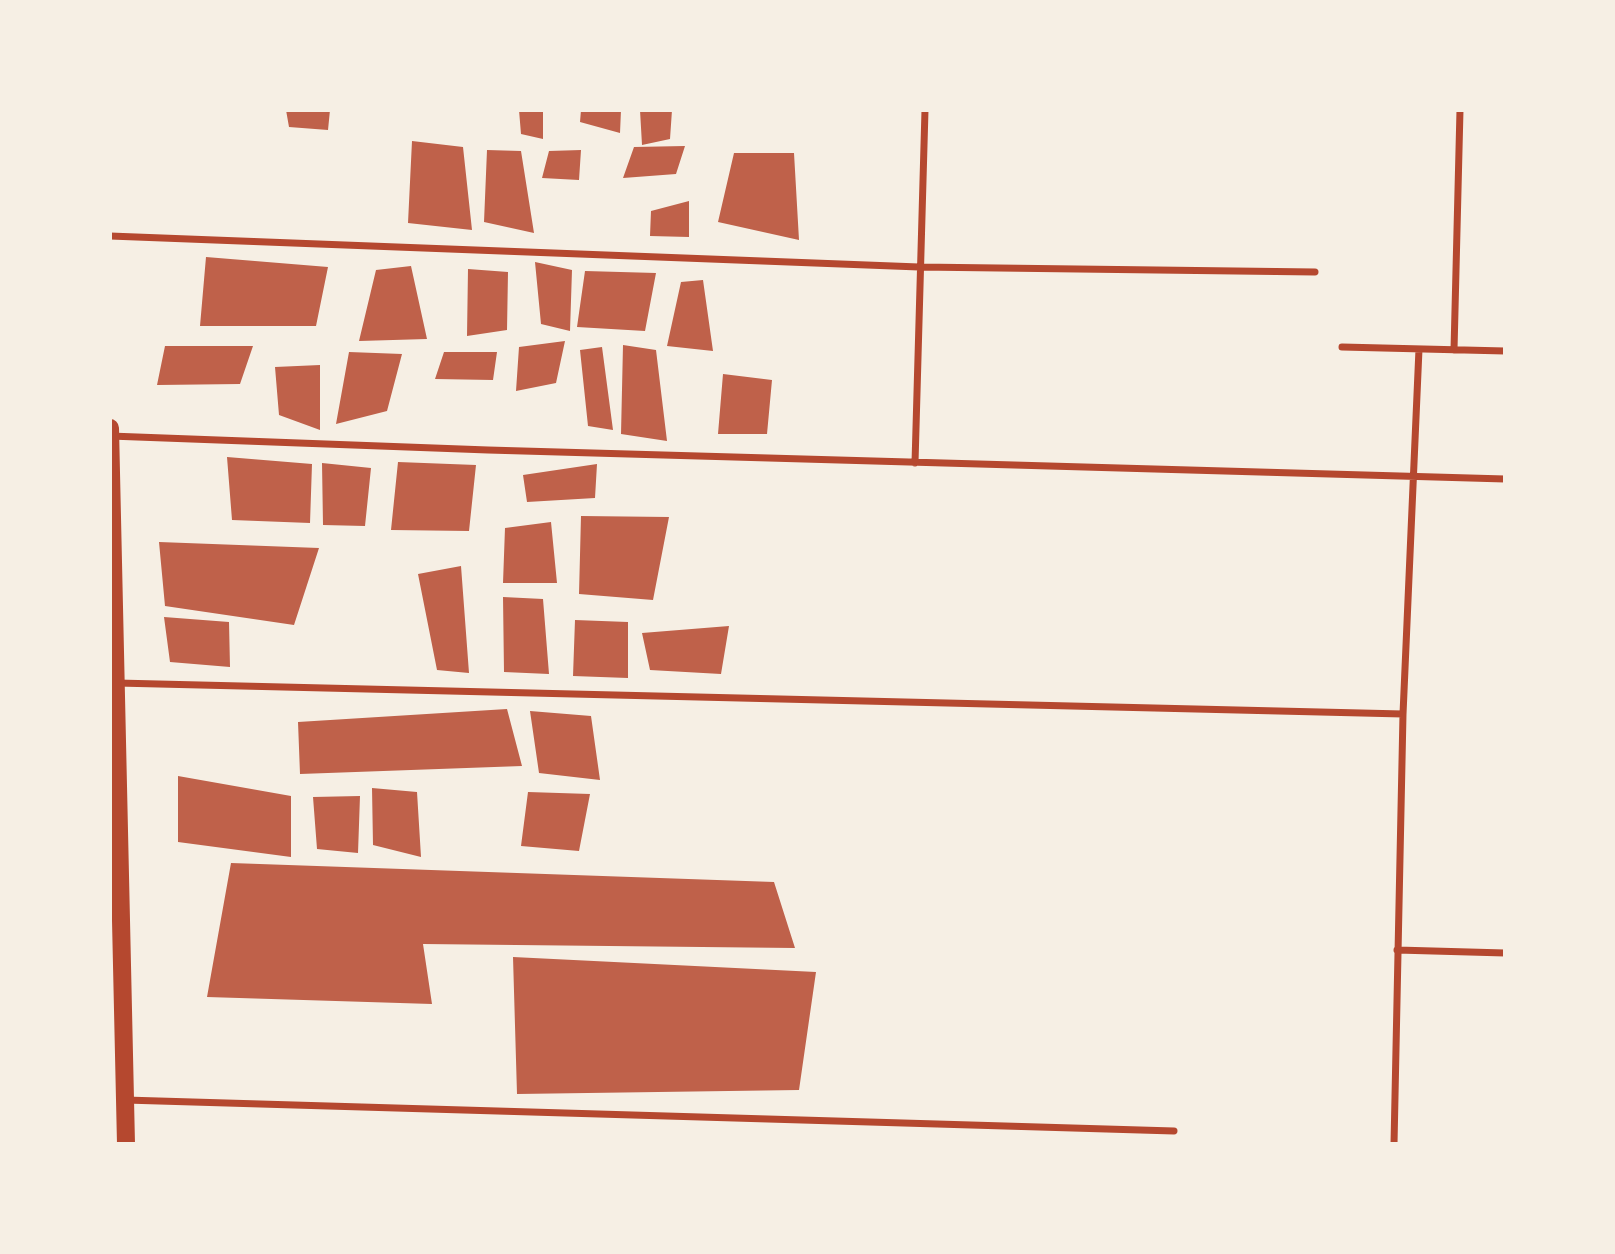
<!DOCTYPE html>
<style>
body{margin:0}
#map{position:relative;width:1615px;height:1254px;overflow:hidden;background:#f6efe4;font-family:"Golos Text",sans-serif}
canvas{display:block}
.frame{position:absolute;inset:0;border:112px solid #f6efe4;pointer-events:none}
</style>
<div id="map">
<canvas width="1615" height="1254"></canvas>
<div class="frame"></div>
</div>
<script>
const context = document.querySelector('canvas').getContext('2d');
context.lineJoin = 'round';
function fillPath(path, color) {
  context.fillStyle = color;
  context.fill(path, 'evenodd');
}
function strokePath(path, color, width, dash) {
  context.strokeStyle = color;
  context.lineWidth = width;
  context.lineCap = dash ? 'butt' : 'round';
  context.setLineDash(dash || []);
  context.stroke(path);
}
fillPath(new Path2D(`
 M286 110H330L328 130 289 127Z
 M519 110H543V139L521 134Z
 M581 110H621L620 133 580 122Z
 M640 110H672L670 139 642 145Z
 M412 141 463 147 472 230 408 223Z
 M685 146 676 174 623 178 634 147Z
 M487 150 521 151 534 233 484 222Z
 M581 150 579 180 542 178 549 151Z
 M734 153H794L799 240 718 222Z
 M689 201V237L650 236 651 211Z
 M206 257 328 267 316 326H200Z
 M535 262 572 270 570 331 541 324Z
 M411 266 427 339 359 341 376 270Z
 M468 269 508 272 507 330 467 336Z
 M585 271 656 273 645 331 577 327Z
 M703 280 713 351 667 346 681 282Z
 M565 341 556 383 516 391 519 347Z
 M623 345 656 350 667 441 621 434Z
 M165 346H253L240 384 157 385Z
 M602 347 613 430 588 426 580 350Z
 M349 352 402 354 387 411 336 424Z
 M444 352H497L493 380 435 379Z
 M320 365V430L279 415 275 367Z
 M723 374 772 380 767 434H718Z
 M227 457 312 464 310 523 232 520Z
 M398 462 476 465 469 531 391 530Z
 M322 463 371 468 365 526 323 525Z
 M597 464 595 498 527 502 523 475Z
 M581 516 669 517 653 600 579 594Z
 M551 522 557 583H503L505 528Z
 M159 542 319 548 294 625 165 606Z
 M461 566 469 673 437 670 418 574Z
 M503 597 543 599 549 674 504 672Z
 M164 617 229 622 230 667 170 662Z
 M575 620 628 622V678L573 676Z
 M729 626 721 674 650 670 642 633Z
 M507 709 522 766 300 774 298 722Z
 M530 711 591 716 600 780 539 773Z
 M178 776 291 796V857L178 842Z
 M372 788 417 792 421 857 373 845Z
 M528 792 590 794 579 851 521 846Z
 M360 796 358 853 317 849 313 797Z
 M231 863 774 882 795 948 423 944 432 1004 207 997Z
 M513 957 816 972 799 1090 517 1094Z`), '#bf614a');
strokePath(new Path2D(`
 M110 236 919 267 1315 272
 M1342 347 1505 351
 M1454 350 1460 110
 M110 436 488 450 1505 479
 M915 463 925 110
 M117 683 1403 714
 M1397 950 1505 953
 M125 1100 1174 1131
 M1394 1144 1403 714 1419 349`), '#b5482f', 7);
strokePath(new Path2D(`
 M110 428 126 1144`), '#b5482f', 18);
</script>
